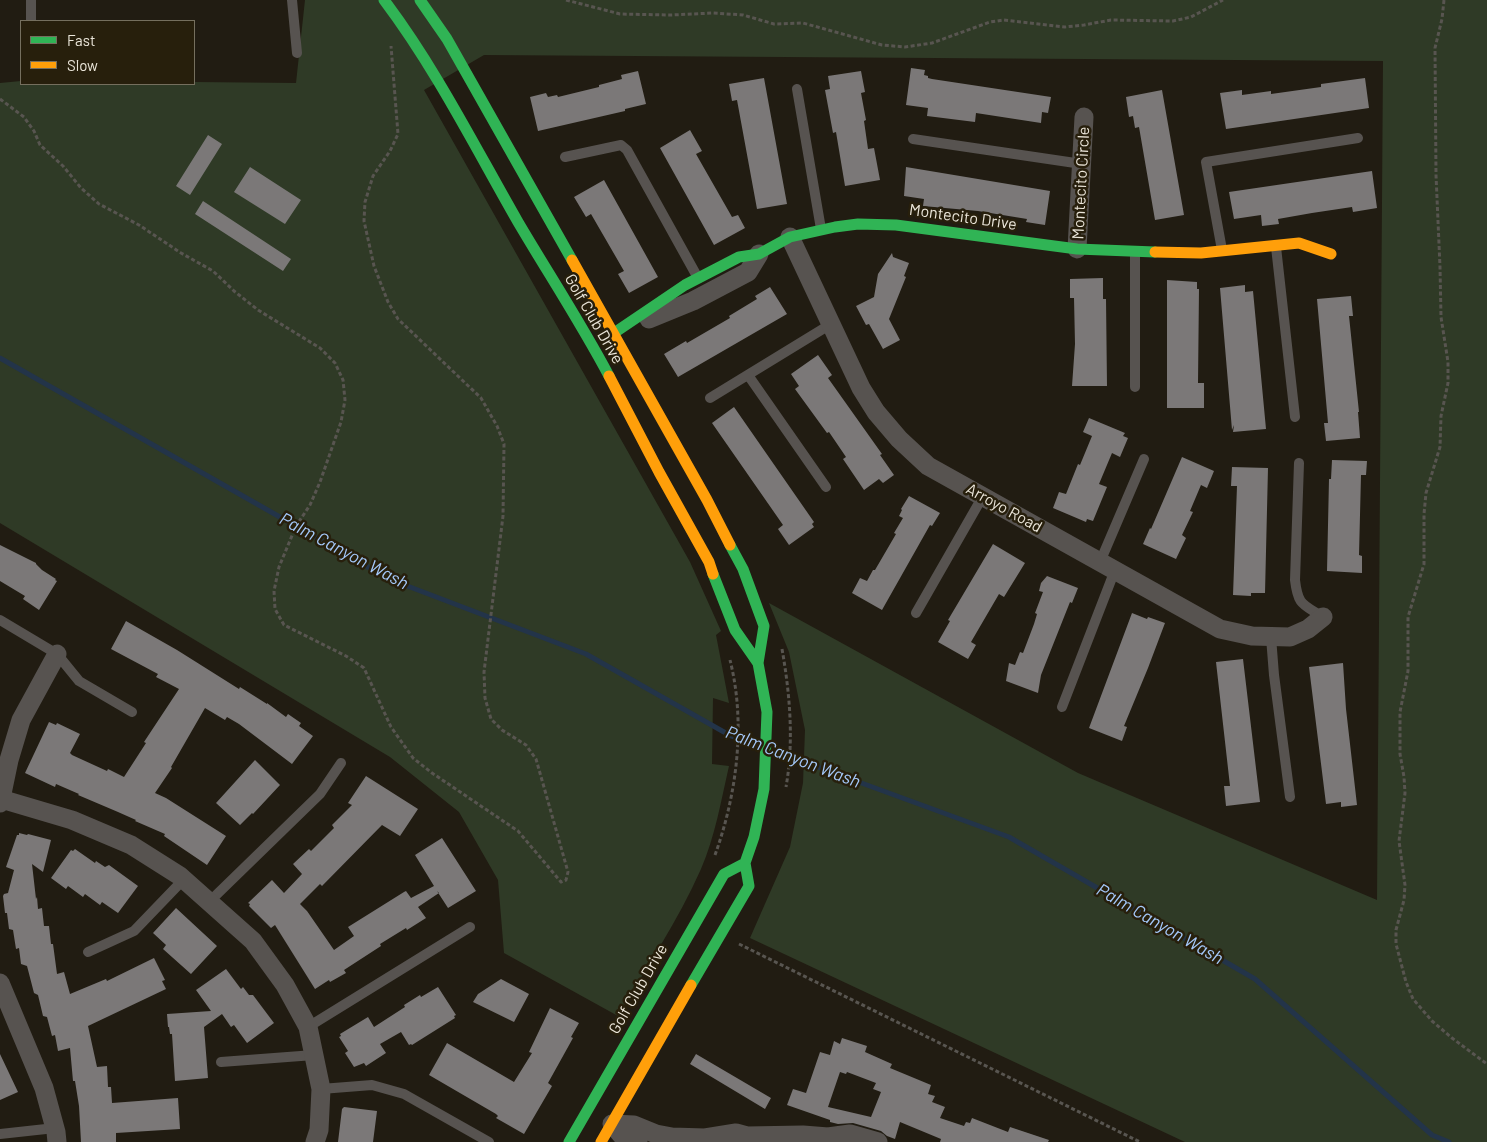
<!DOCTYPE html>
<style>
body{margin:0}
#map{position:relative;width:1487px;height:1142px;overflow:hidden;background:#211c12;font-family:Barlow,sans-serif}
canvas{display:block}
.legend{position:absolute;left:20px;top:20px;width:175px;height:65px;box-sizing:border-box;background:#271f0c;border:1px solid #756f5e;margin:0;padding:6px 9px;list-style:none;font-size:15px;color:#ebe6da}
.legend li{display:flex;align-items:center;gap:10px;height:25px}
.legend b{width:25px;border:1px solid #756f5e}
</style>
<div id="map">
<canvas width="1487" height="1142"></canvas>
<ul class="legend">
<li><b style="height:6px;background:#30b455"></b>Fast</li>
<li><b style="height:6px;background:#ff9f0a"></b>Slow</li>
</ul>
</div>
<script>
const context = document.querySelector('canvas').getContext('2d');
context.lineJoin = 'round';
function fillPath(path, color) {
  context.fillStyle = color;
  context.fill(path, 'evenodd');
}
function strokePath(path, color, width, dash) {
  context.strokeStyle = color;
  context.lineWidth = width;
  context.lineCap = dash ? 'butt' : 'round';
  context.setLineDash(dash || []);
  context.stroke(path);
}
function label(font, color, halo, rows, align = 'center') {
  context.font = font + ' Barlow,sans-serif';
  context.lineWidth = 5;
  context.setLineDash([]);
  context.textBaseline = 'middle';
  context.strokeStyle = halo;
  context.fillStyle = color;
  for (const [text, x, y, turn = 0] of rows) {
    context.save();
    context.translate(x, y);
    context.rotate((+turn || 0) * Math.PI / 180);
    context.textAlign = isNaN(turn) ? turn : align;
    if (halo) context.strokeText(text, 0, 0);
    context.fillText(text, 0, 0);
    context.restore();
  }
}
fillPath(new Path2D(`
 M305 0H1487V1142H1185L750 938 790 847 803 783 805 730 789 652 769 603 1078 773 1377 900 1383 61 484 55 424 90 690 562 721 631 716 635 729 703 713 698 712 764 729 766C721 801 715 837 701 869 678 921 646 968 618 1016L504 953 498 880 459 812 390 757 0 523V83L21 81V84H194V82L296 83Z`), '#2f3a26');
strokePath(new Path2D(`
 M0 358 389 579 586 654 731 736 759 746
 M774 751 1009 837 1255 979 1432 1135 1449 1142`), '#233449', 5);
fillPath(new Path2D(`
 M911 68 925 70 924 75 928 76V78L932 79 1051 97 1048 113 1042 112 1041 123 976 113 975 122 927 116 928 108 906 105Z
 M638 71 646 104 625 109V111L538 131 530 97 546 93 548 97 557 95 558 97 599 87V85L622 79 621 75Z
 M861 71 865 92 861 93 866 120 864 121 868 149 874 148 880 180 845 186 836 132 833 133 825 90 830 89 828 76Z
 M764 78 787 204 757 209 737 100 732 101 729 84Z
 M1365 78 1369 108 1226 129 1220 93 1242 90V95L1271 91V94L1321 87V84Z
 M1162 90 1184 215 1155 220 1139 127 1135 128 1133 116 1129 117 1126 97Z
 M690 130 702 151 696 154 732 217 738 215 745 228 714 245 660 148Z
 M208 135 222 144 190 195 176 186Z
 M250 167 301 200 285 224 234 192Z
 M906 167 1050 191 1045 225 1026 222 1027 219 978 211 923 206 924 199 904 196Z
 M1372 171 1377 208 1353 212 1352 207 1312 213 1278 219 1279 224 1262 226 1261 215 1234 219 1229 192Z
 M604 180 658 277 629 293 618 274 624 271 591 214 586 217 574 197Z
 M203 201 291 259 283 271 195 214Z
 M892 253 893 257 909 263 904 276 906 277 889 319 900 340 883 349 869 324 866 325 856 306 874 297 878 274Z
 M1103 278V299H1106L1107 386H1072L1075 344 1074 298H1070V279Z
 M1167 280 1197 282V289H1199L1198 383H1204V408H1167Z
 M1245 285V292L1253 291 1266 429 1233 432 1234 425 1232 430 1220 288Z
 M770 287 787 314 678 377 664 354 686 341 687 343 730 318 729 316 757 299 755 296Z
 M1351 296 1353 316H1349L1359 412H1358L1360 438 1326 441 1324 423H1328L1317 299Z
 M818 355 832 375 828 378 882 454 880 455 894 475 883 483 879 479 864 490 843 459 846 457 829 432 827 433 795 389 799 386 791 374Z
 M734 407 814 522 812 524 814 527 789 545 778 529 783 525 712 423Z
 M1089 418 1125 433 1123 436 1128 438 1120 457 1112 453 1099 484 1107 487 1093 521 1087 519 1086 522 1053 508 1059 492 1066 494 1078 464 1080 465 1092 436 1083 432Z
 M1182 457 1214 471 1207 488 1201 485 1190 511 1193 512 1182 535 1186 538 1176 559 1143 544 1150 528 1151 529Z
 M1332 460 1367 461 1366 475H1361L1359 555 1362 556V573L1327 571 1329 479H1331Z
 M1232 467 1268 468 1265 593H1251V596L1233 595 1237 486H1231Z
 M909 496 940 513 932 526 930 525 882 610 852 593 860 578 867 581 873 570H875L896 534 894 533 903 518 899 516 902 510 901 509Z
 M993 544 1025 563 1004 597 999 594 971 642 976 645 968 659 938 642 950 621 948 620Z
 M0 545 36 563V564L42 570 56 579 55 580 57 581 39 610 23 599 25 596 0 581Z
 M1047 576 1078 588 1072 603 1070 602 1041 675 1038 693 1006 681 1009 663 1015 665 1020 652 1023 653 1034 624 1037 614 1035 613 1043 592 1039 591 1041 583Z
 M1132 613 1147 619 1148 617 1165 623 1148 668 1124 726 1127 727 1122 741 1089 728Z
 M126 621 177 650 239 689 240 687 267 704V703L286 717 288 714 301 723 299 726 313 736 292 764 239 724 227 717 225 720 205 708 171 767 172 768 155 793 166 798 226 836 207 865 164 836 165 834 135 821 136 820 118 812 78 795 79 794 56 784 55 787 25 773 49 722 56 725 57 723 80 734 70 753 72 755 107 771 108 769 124 777 146 743 144 742 179 689 156 677 158 674 111 649Z
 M1243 659 1260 802 1226 806 1224 786H1230L1216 662Z
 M1343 663 1346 709 1357 805 1341 807V802L1326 804 1309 667Z
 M255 760 280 785 253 814 252 813 240 825 216 803Z
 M366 776 418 809 400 836 382 825 322 886 320 884 300 904 307 911 334 950 354 936 348 927 404 892 406 891 411 898 434 886 415 855 442 838 476 891 448 908 437 891 439 893 418 907 426 918 407 930 406 928 380 944 381 946 344 970 346 973 330 982 329 980 315 989 275 925 271 928 249 906 250 904 248 903 272 880 284 893 302 874 293 864 309 849 311 851 334 828 332 825 352 805 348 803Z
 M19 833 27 835 28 834 51 840 43 872 32 864 36 899 37 897 38 909 42 908 44 926H49L51 944H53L57 974 64 972 70 994 106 979 107 981 154 958 165 980 162 981 166 989 88 1026 97 1067 107 1066 108 1087H111L112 1103 178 1098 180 1129 116 1133V1142H81L79 1106 75 1081H73L70 1048 58 1051 55 1035 52 1036 47 1017 43 1016 38 995 34 993 27 966 21 964 19 948 16 949 13 930 9 929 7 913H5L3 896 4 894 8 893 14 870 6 867 17 835H19Z
 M75 849 95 863 96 861 105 867 109 865 138 886 118 913 102 902 100 905 85 894 83 897 68 886 66 889 51 878 71 850 73 851Z
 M176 908 217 946 191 974 163 949 166 945 153 933Z
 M226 969 241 989 243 987 249 995H253L274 1023 247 1043 234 1025 231 1027 222 1014 204 1027 208 1078 175 1081 172 1034H170L169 1027H168L167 1014 211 1011 196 990Z
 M501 979 529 994 514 1022 473 1002 478 994Z
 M438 987 456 1015 454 1016 455 1018 412 1045 411 1044 409 1045 401 1032 380 1044 386 1053 366 1066 364 1063 354 1067 345 1053 348 1051 339 1037 341 1036 340 1034 368 1017 374 1027 405 1007 404 1005 420 995 421 997Z
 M550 1008 579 1023 571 1037 573 1038 548 1083 552 1086 524 1134 496 1118 498 1116 496 1114 429 1075 447 1043 514 1082 532 1053 529 1052Z
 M842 1038 867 1046 865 1052 892 1064 890 1068 931 1085 928 1094 935 1096 932 1102 945 1107 940 1118 964 1126 966 1122 970 1123 972 1118 1008 1132 1010 1127 1049 1140 1048 1142H940L941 1139 900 1122 895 1139 887 1136 881 1131 853 1123 838 1124 830 1122V1120L787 1105 793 1089 806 1093 820 1052 830 1055 834 1041 840 1044ZM840 1072 846 1074 847 1072 876 1083 873 1089 881 1092 871 1117 828 1107Z
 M0 1054 18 1092 0 1100Z
 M696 1054 771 1098 765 1109 690 1064Z
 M344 1107 377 1111 373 1142H338L342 1109Z`), '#7b7878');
strokePath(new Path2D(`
 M566 0 620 14 671 15 713 13 743 15 774 24 803 23 882 45 905 47 932 43 990 22 1004 20 1065 27 1084 25 1111 20 1173 21 1191 17 1223 0
 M1444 0 1442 19 1435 48 1436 175 1440 267 1441 317 1448 362V383L1441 416 1440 447 1426 493 1424 514V564L1408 617V671L1400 712V754L1404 777 1405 793 1399 841 1405 885 1404 900 1396 930V944L1406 982 1413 999 1432 1021 1452 1038 1487 1064
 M0 99 24 117 34 131 40 145 63 166 81 188 99 204 139 225 181 253 213 271 234 291 258 310 320 348 335 363 343 380 345 400 341 422 320 482 310 505 296 526 279 567 274 591 275 609 284 625 346 656 364 668 391 727 413 758 432 773 518 831 561 882 566 880 568 872 536 759 526 745 502 730 491 719 485 698 484 672 503 516 504 444 497 426 481 398 398 319 388 302 374 266 364 221 365 202 373 176 390 151 398 134 391 46
 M782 649C790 694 794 742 786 787
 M715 855C737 794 746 723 730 660
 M739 944 1140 1142`), '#585550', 3, [4, 2.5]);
strokePath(new Path2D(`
 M292 0 297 53
 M31 21V0
 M797 89 821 229
 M913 139 1082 164
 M565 157 621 145 627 150 698 278
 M1276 247 1295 417
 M1222 250 1206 162 1358 138
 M1135 253V387
 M748 375 826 487
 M710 398 831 324
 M1299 463 1295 580C1298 606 1303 604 1323 617
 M1100 562 1144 459
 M916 613 983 496
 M0 620 57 654 79 681 132 712
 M1271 637 1274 675 1290 797
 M1062 707 1115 570
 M209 902 320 794 341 763
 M88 952 134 931 184 879
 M308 1027 470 927
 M221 1062 314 1055
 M321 1089 372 1085 404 1094 489 1142
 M0 1134 55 1128`), '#575350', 10);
strokePath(new Path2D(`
 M790 237 861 388 876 412 899 439 928 466 1220 629 1252 636 1290 637 1308 629 1323 617
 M1077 249 1084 117
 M649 319 693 301 748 272 759 254
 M1 799 72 820 131 845 180 876 253 941 285 985 308 1027 321 1089 319 1130 315 1142
 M0 803 9 760 21 720 57 654
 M0 983 44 1088 56 1132 57 1142
 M612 1124 634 1125 656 1134 672 1137 705 1138 736 1133 747 1136 803 1135 828 1137 850 1134 878 1142
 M612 1124 624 1138 638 1142`), '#575350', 19);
strokePath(new Path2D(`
 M384 0C436 69 475 147 518 222 548 273 581 323 609 376
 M420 0 447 39 572 260
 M614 333 685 285 739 257 759 254 790 237 835 227 858 224 896 225 1077 249 1155 252
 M713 574 735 630 758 663
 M691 985 749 886 745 863 754 837 764 789 767 712 758 663 764 626 743 569 730 545
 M569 1142 724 874 745 863`), '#30b455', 11);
strokePath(new Path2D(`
 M1155 252 1201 253 1299 243 1331 254
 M572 260 707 500 730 545
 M609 376 659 472 709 562 713 574
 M601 1142 691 985`), '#ff9f0a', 11);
label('16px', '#ebe6da', '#271f0c', [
 ["Montecito Circle",1081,183,-87],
 ["Montecito Drive",963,217,8],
 ["Golf Club Drive",594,319,60],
 ["Arroyo Road",1004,508,29],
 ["Golf Club Drive",638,989,-60]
]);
label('italic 18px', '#a4c8f9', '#271f0c', [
 ["Palm Canyon Wash",344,551,28],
 ["Palm Canyon Wash",793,757,21],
 ["Palm Canyon Wash",1160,924,30]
]);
</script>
